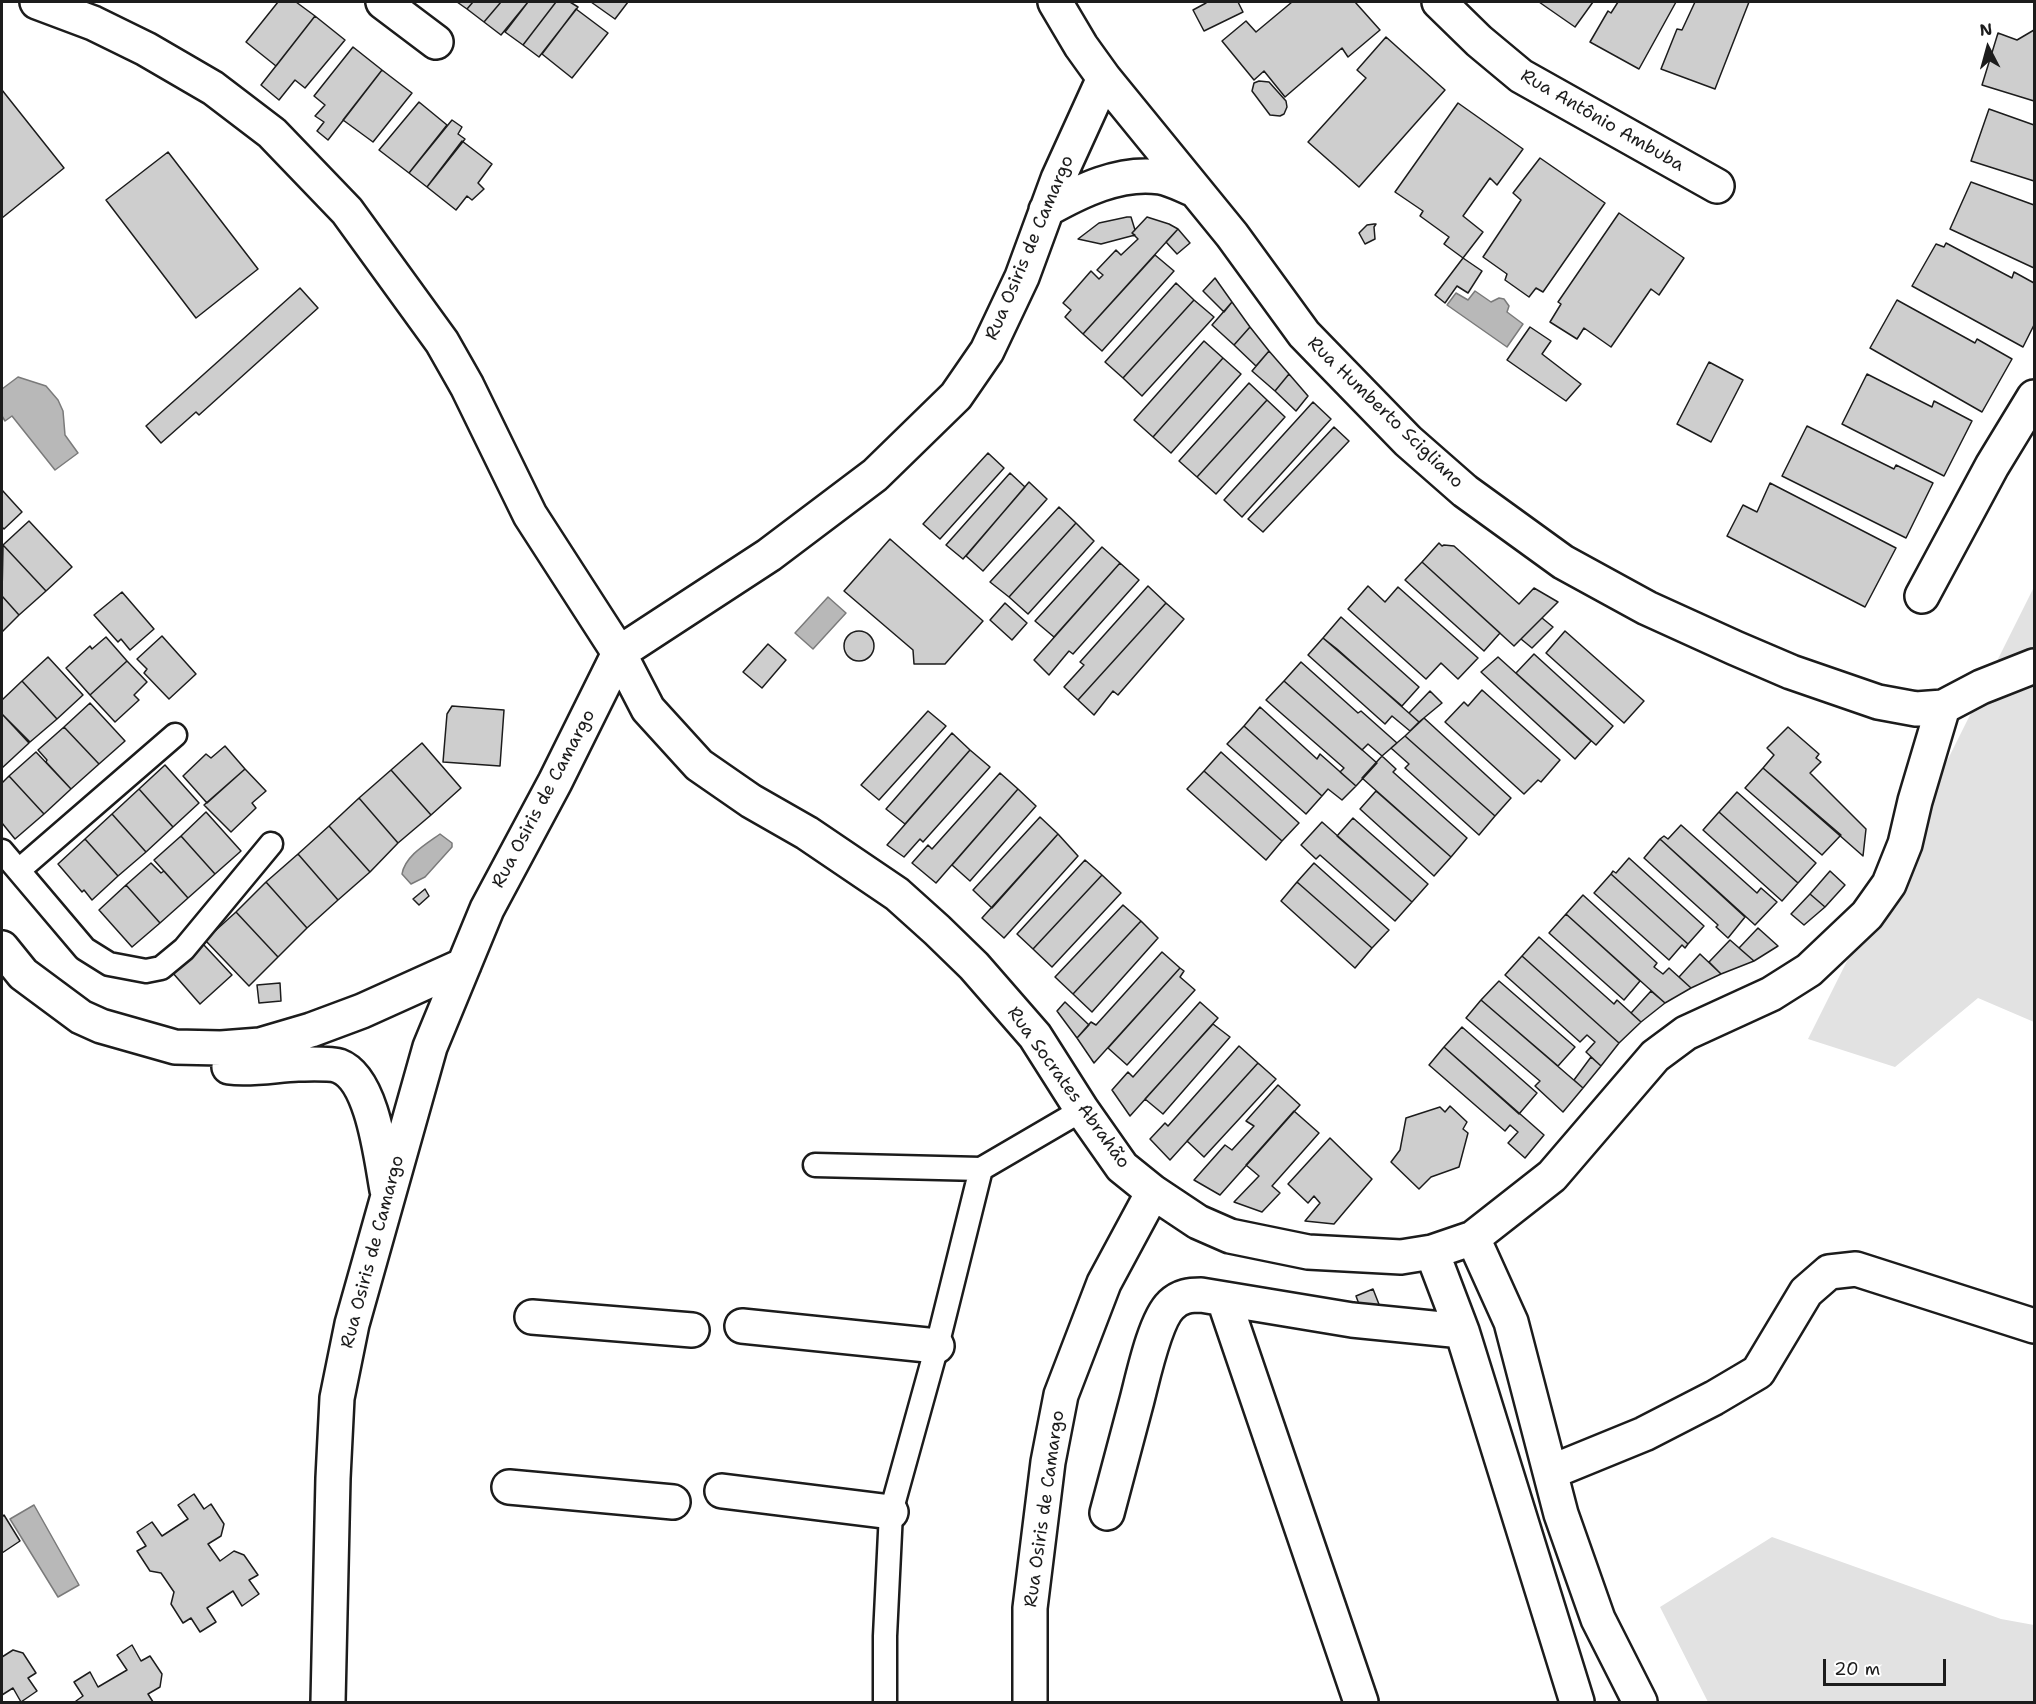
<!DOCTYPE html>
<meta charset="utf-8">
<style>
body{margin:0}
#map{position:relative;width:2036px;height:1704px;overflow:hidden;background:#fff;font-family:"Shantell Sans",sans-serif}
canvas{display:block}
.frame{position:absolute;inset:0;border:3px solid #1c1c1c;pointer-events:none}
.north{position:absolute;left:1958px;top:18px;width:60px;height:60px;-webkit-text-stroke:4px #fff;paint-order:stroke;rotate:354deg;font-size:16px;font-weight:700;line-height:24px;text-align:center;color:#1c1c1c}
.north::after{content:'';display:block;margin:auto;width:21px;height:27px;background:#1c1c1c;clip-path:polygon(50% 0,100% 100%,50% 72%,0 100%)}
.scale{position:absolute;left:1823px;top:1659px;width:123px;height:27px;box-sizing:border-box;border:3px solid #1c1c1c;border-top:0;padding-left:8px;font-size:18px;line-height:21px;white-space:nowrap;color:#1c1c1c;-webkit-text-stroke:4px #fff;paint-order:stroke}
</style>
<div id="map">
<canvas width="2036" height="1704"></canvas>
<div class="frame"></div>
<div class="north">N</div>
<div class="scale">20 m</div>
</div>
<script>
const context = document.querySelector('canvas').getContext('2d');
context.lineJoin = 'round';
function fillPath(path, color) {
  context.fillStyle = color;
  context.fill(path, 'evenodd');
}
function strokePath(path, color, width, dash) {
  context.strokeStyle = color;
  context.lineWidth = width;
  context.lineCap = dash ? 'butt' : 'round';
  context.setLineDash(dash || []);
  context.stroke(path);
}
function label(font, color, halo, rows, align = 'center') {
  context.font = font + ' "Shantell Sans",sans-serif';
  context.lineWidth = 4.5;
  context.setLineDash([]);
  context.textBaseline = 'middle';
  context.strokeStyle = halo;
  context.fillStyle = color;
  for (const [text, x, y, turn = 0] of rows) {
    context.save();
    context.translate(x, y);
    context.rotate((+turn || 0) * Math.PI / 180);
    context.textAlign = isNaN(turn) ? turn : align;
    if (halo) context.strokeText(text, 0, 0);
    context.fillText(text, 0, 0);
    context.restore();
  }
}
fillPath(new Path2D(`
 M2034 587V1022L1978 998 1895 1067 1808 1039Z
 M1772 1537 2001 1619 2034 1625V1702H1708L1660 1607Z`), '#e2e2e2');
const water = new Path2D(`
 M1475 291 1491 302 1499 298 1504 299 1509 306 1507 312 1523 324 1507 347 1447 305 1456 293 1468 300Z
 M18 377 46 386 58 400 63 411 65 435 78 453 55 470 12 416 5 421 2 416V389Z
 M828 597 846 613 813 649 795 633Z
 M440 834 452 843V847L425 877 411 884 402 874C405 856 426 844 440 834Z
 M34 1505 79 1585 58 1597 10 1519Z`);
fillPath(water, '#b8b8b8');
strokePath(water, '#7a7a7a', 1.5);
const building = new Path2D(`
 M278 2H296L315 16 276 66 246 42Z
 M457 2H473L467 9Z
 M473 2H501L484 22 467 9Z
 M501 2H528L501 35 484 22Z
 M528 2H556L523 45 505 32Z
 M556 2H570L578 7 539 57 523 45Z
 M591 2H628L615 19Z
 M1205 2H1238L1243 12 1204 31 1193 10 1206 3Z
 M1292 2H1355L1380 30 1348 57 1342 48 1285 97 1264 71 1254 80 1222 41 1246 21 1256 32Z
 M1539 2H1593L1575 27Z
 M1618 2H1676L1639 69 1590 42 1608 11 1611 13Z
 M1695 2H1749L1715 89 1661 69 1677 29 1682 30Z
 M576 9 608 33 572 78 542 54Z
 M315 16 345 40 305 88 295 80 279 100 261 85Z
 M2034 30V101L1982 85 1998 33 2017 40Z
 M1386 37 1445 90 1359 187 1308 142 1366 78 1357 70Z
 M353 47 382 70 328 140 317 131 324 122 315 116 325 105 314 96Z
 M382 70 412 93 373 142 343 120Z
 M1259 81 1269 82 1286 101 1287 107 1284 114 1280 116 1270 115 1252 91 1254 83Z
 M2 90 64 168 2 218Z
 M419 102 447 125 409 173 379 150Z
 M1458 103 1523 149 1497 185 1490 178 1463 216 1483 232 1463 258 1444 244 1449 237 1420 216 1423 211 1395 192Z
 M1989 109 2034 125V181L1971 161Z
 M452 120 462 127 458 134 465 139 427 187 409 173Z
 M462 141 492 164 478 183 484 189 472 200 467 196 456 210 427 187Z
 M168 152 258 269 196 318 106 200Z
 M1540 158 1605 203 1543 292 1536 288 1529 297 1505 280 1507 274 1483 257 1521 200 1513 193Z
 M1971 182 2034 205V268L1950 229Z
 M1619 213 1684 258 1659 295 1651 289 1611 347 1584 328 1577 339 1550 322 1561 304 1558 302Z
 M1127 217H1131L1135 230 1132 233 1135 235 1101 244 1078 239 1099 223Z
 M1147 217 1169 224 1178 229 1083 334 1065 317 1071 310 1063 303 1091 271 1099 279 1103 275 1097 270 1116 250 1121 255 1138 239 1132 233Z
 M1374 224H1376L1374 227 1375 239 1365 244 1359 233 1367 225Z
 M1178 229 1190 243 1177 254 1166 242Z
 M1946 243 2012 278 2014 272 2034 283V325L2023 347 1912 286 1936 244 1944 247Z
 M1155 255 1174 271 1102 351 1083 334Z
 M1463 258 1482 271 1468 293 1457 286 1445 303 1435 295Z
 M1215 278 1232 302 1224 312 1203 291Z
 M1176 283 1194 300 1123 378 1105 362Z
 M300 288 318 308 199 415 196 412 161 443 146 426Z
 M1194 300 1214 317 1142 396 1123 378Z
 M1897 300 1975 343 1977 339 2012 359 1982 412 1870 348Z
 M1232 302 1250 327 1234 345 1212 325Z
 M1250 327 1269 351 1256 366 1234 345Z
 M1530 327 1551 341 1542 354 1581 384 1566 401 1507 360Z
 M1204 341 1223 358 1153 437 1134 420Z
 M1269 351 1289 374 1275 391 1252 371Z
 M1223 358 1241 374 1171 453 1153 437Z
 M1709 362 1743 380 1711 442 1677 424Z
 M1289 374 1308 396 1296 411 1275 391Z
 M1867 374 1932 407 1934 401 1972 421 1944 476 1842 424Z
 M1249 383 1267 400 1197 477 1179 461Z
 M1267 400 1285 417 1216 494 1197 477Z
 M1313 402 1331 419 1242 517 1224 500Z
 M1807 426 1894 469 1896 465 1933 483 1906 538 1782 476Z
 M1334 427 1349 441 1263 532 1248 519Z
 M988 453 1004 468 940 539 923 524Z
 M1010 473 1025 487 963 559 946 545Z
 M1029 482 1047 499 983 571 966 556Z
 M1770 483 1896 548 1865 607 1727 536 1743 505 1757 512Z
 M2 490 22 512 4 529 2 527Z
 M1059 507 1076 523 1009 597 990 582Z
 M29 521 72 567 46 591 3 545Z
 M1076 523 1094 541 1028 614 1009 597Z
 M890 539 983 621 945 664H914L913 650 844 591Z
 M1439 543 1442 546 1444 545 1454 546 1519 604 1534 588 1558 602 1514 646 1422 562Z
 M3 545 46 591 19 615 2 596Z
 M1102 547 1120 563 1054 637 1035 621Z
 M1422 562 1500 633 1484 651 1405 580Z
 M1120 563 1139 580 1073 654 1069 651 1049 675 1034 660Z
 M1148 586 1166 603 1078 700 1064 687 1084 665 1080 662Z
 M1368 586 1385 602 1398 587 1478 658 1458 679 1441 663 1426 679 1348 609Z
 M122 592 154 629 130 650 121 639 118 642 94 615Z
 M2 596 19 615 2 632Z
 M1005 603 1027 623 1012 640 990 620Z
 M1166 603 1184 619 1118 695 1113 691 1094 715 1078 700Z
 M1341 617 1419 687 1402 706 1323 638Z
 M1542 618 1553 627 1532 648 1521 639Z
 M844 646a15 15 0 1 1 30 0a15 15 0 1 1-30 0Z
 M1565 631 1644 701 1624 723 1546 653Z
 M162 636 196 674 169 699 144 673 147 669 137 659Z
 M106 637 127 661 90 695 66 668 90 646 92 649Z
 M1323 638 1337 649 1419 722 1410 731 1392 716 1385 724 1308 655Z
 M768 644 786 660 762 688 743 672Z
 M1534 654 1613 726 1596 745 1516 673Z
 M48 657 83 695 57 719 22 681Z
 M1498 657 1591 741 1575 759 1481 672Z
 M127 661 147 682 134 695 139 700 115 722 90 695Z
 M1301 662 1358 713 1361 711 1397 743 1382 756 1368 744 1362 750 1284 681Z
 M22 681 57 719 30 742 2 714V700Z
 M1284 681 1377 763 1356 786 1340 772 1344 768 1266 700Z
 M1482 690 1560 760 1541 782 1538 780 1524 794 1445 722 1464 702 1468 706Z
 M1430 691 1442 703 1419 722 1409 713Z
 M90 703 125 741 99 764 64 727Z
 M452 706 504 710 500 766 443 762 447 714Z
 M1260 707 1317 759 1320 754 1356 786 1342 800 1328 789 1322 796 1244 726Z
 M928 711 946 726 879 800 861 785Z
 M2 714 29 743 2 768Z
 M1424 718 1511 798 1495 816 1405 736Z
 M1244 726 1322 796 1306 814 1227 744Z
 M64 727 99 764 71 789 46 762 47 760 38 750Z
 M1788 727 1819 754 1816 758 1821 762 1810 773 1866 829 1863 856 1763 768 1774 755 1767 748Z
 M952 733 970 750 905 824 886 809Z
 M1405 736 1495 816 1479 835 1405 768 1409 764 1391 748Z
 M422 743 461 788 431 815 391 770Z
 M225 746 245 769 207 803 183 776 206 754 211 758Z
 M970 750 990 767 923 842 920 839 904 857 887 845Z
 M36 752 71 789 44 814 9 776Z
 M1221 752 1299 823 1282 841 1204 771Z
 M1382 756 1396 769 1393 772 1467 838 1451 857 1362 778Z
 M165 765 199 803 173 827 139 789Z
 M1763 768 1841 835 1822 855 1745 788Z
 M245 769 266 791 252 803 256 808 231 832 204 805Z
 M391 770 431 815 398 843 359 798Z
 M1204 771 1282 841 1266 860 1187 789Z
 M1000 773 1018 789 936 883 912 863 928 845 932 849Z
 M9 776 44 814 15 839 2 823V783Z
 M139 789 173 827 146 852 112 814Z
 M1018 789 1036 806 970 881 952 865Z
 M1376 791 1451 857 1434 876 1360 809Z
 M1737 792 1816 863 1798 883 1719 812Z
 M359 798 398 843 370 872 329 826Z
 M206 812 241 851 215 874 181 836Z
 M1719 812 1798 883 1782 901 1703 830Z
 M112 814 146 852 118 876 85 839Z
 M1040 817 1058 834 992 908 973 890Z
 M1353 818 1428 884 1412 902 1337 836Z
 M1322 822 1412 902 1395 921 1320 855 1316 859 1301 845Z
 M1681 825 1757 893 1761 888 1777 902 1755 925 1660 839 1664 836 1668 839Z
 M329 826 370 872 338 900 298 854Z
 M1058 834 1078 856 1004 938 982 918Z
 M181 836 215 874 188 898 154 860Z
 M85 839 118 876 92 900 84 890 82 892 58 864Z
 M1660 839 1745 917 1728 938 1716 927 1718 925 1644 858Z
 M298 854 338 900 307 928 266 882Z
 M1629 858 1704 926 1688 944 1611 874 1613 871 1616 873Z
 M1085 860 1102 875 1033 949 1017 934Z
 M151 863 161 873 164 871 188 898 160 923 126 885Z
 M1314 863 1389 930 1372 948 1297 882Z
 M1830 871 1845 885 1825 907 1810 894Z
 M1611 874 1688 944 1685 948 1682 945 1669 960 1594 893Z
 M1102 875 1121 893 1052 967 1033 949Z
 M266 882 307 928 278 957 236 912Z
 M1297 882 1372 948 1355 968 1281 901Z
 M126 885 160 923 132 947 99 910Z
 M425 889 429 896 419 905 413 899Z
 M1810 894 1825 907 1804 925 1791 914Z
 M1583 895 1657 963 1654 967 1663 974 1669 968 1691 988 1665 1003 1566 914Z
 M1123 905 1141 921 1073 994 1055 977Z
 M236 912 278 957 249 986 205 940Z
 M1566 914 1640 981 1624 1000 1549 933Z
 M1141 921 1158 938 1092 1012 1073 994Z
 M1758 928 1778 946 1754 961 1739 948Z
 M1539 937 1614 1004 1617 1000 1641 1022 1619 1043 1522 956Z
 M1730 940 1754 961 1721 974 1709 962Z
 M203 944 232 975 200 1004 172 972Z
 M1162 952 1180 968 1094 1063 1077 1038 1091 1022 1096 1025Z
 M1700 954 1721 974 1691 988 1679 977Z
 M1522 956 1619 1043 1601 1066 1586 1052 1595 1042 1587 1035 1580 1042 1505 975Z
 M1180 968 1184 971 1180 977 1195 990 1127 1065 1108 1048Z
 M1499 981 1575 1047 1558 1066 1481 1000Z
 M280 983 281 1001 259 1003 257 985Z
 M1651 991 1665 1003 1641 1022 1631 1013Z
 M1481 1000 1583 1088 1563 1112 1535 1086 1540 1081 1466 1018Z
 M1065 1002 1089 1025 1077 1038 1057 1011Z
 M1200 1002 1218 1018 1130 1116 1112 1090 1128 1072 1133 1077Z
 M1213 1024 1230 1037 1163 1114 1145 1099Z
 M1462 1027 1537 1093 1519 1114 1444 1047Z
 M1239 1046 1258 1063 1170 1160 1150 1139 1165 1123 1168 1126Z
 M1444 1047 1544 1135 1525 1158 1508 1143 1518 1132 1510 1125 1505 1131 1429 1065Z
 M1591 1057 1601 1066 1583 1088 1574 1080Z
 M1258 1063 1276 1079 1204 1157 1187 1141Z
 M1278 1085 1300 1105 1220 1195 1194 1180 1225 1145 1232 1150 1254 1126 1246 1121Z
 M1450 1106 1467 1122 1463 1129 1468 1133 1459 1167 1431 1177 1419 1189 1391 1162 1400 1150 1406 1118 1440 1107 1445 1112Z
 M1294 1111 1319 1133 1272 1186 1280 1193 1262 1212 1234 1202 1259 1176 1246 1165Z
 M1330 1138 1372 1179 1334 1224 1305 1221 1320 1203 1314 1196 1308 1203 1288 1184Z
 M1373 1289 1382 1312 1364 1318 1356 1296Z
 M194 1494 204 1509 211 1504 224 1524 221 1536 208 1544 220 1561 234 1551 244 1555 258 1575 249 1580 259 1594 242 1606 233 1591 207 1608 216 1622 200 1632 191 1618 183 1623 171 1604 174 1592 161 1573 150 1571 137 1551 146 1546 137 1532 152 1522 162 1536 188 1519 178 1505Z
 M4 1515 20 1541 2 1553V1517Z
 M132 1645 141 1661 150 1656 162 1674 160 1687 148 1694 153 1702H77L76 1701 83 1696 74 1682 90 1672 98 1687 127 1670 117 1655Z
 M13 1650 23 1653 36 1673 28 1678 37 1691 21 1702 13 1688 2 1695V1657Z`);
fillPath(building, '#cecece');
strokePath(building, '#1c1c1c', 1.5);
const service = new Path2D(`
 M2 851 85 949 109 964 146 971 161 968 184 949 271 844
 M19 870 175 735
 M815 1165 981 1169
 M885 1702V1636L891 1512 937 1346 981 1169 1082 1110`);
const minor = new Path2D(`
 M37 2 93 23 146 49 213 88 272 133 347 211 442 342 467 386 530 515 619 653 648 709 699 765 751 801 807 833 897 894 937 930 974 966 1035 1036 1082 1110 1122 1167 1153 1192 1198 1222 1230 1236 1308 1252 1401 1257 1432 1252 1473 1238 1552 1176 1655 1056 1686 1033 1771 994 1809 970 1867 915 1889 884 1905 844 1915 801 1943 707
 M383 2 436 42
 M1055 2 1081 46 1104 78 1232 235 1304 334 1408 441 1465 491 1563 562 1647 608 1735 648 1791 672 1878 702 1916 709 1943 707 1981 687 2034 666
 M1439 2 1479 41 1521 76 1717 186
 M1046 210C1080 191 1120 171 1160 177 1172 179 1184 186 1195 190
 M1922 596 1992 466 2034 397
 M2 948 23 974 81 1017 101 1026 175 1047 221 1048 260 1045 311 1030 362 1011 464 965
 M229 1067C251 1070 276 1065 298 1064 308 1064 331 1063 339 1066 373 1079 381 1158 387 1190
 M1473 1238 1511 1322 1561 1514 1598 1619 1640 1702
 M1432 1252 1462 1331 1577 1702
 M1224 1300 1361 1702
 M532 1317 692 1330
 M742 1326 937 1346
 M1551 1472 1644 1434 1714 1398 1758 1372 1806 1292 1829 1272 1856 1269 2034 1326
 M509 1487 673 1502
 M722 1491 891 1512
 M1107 1513C1117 1475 1127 1438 1137 1400 1143 1377 1155 1320 1171 1305 1180 1296 1190 1295 1201 1295L1352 1320 1462 1331
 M328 1702 333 1478 337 1398 352 1324 430 1047 487 909 555 782 619 653 769 555 875 475 956 396 987 351 1022 277 1058 179 1104 78
 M1030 1702V1608L1048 1462 1061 1395 1104 1283 1153 1192`);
strokePath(service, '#1c1c1c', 27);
strokePath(minor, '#1c1c1c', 38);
strokePath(service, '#fff', 22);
strokePath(minor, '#fff', 33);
label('18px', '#1c1c1c', '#fff', [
 ["Rua Antônio Ambuba",1602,121,30],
 ["Rua Osiris de Camargo",1030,248,-67],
 ["Rua Humberto Scigliano",1385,413,44],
 ["Rua Osiris de Camargo",544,799,-62],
 ["Rua Socrates Abrahão",1068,1088,54],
 ["Rua Osiris de Camargo",373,1252,-75],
 ["Rua Osiris de Camargo",1045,1509,-82]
]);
</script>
